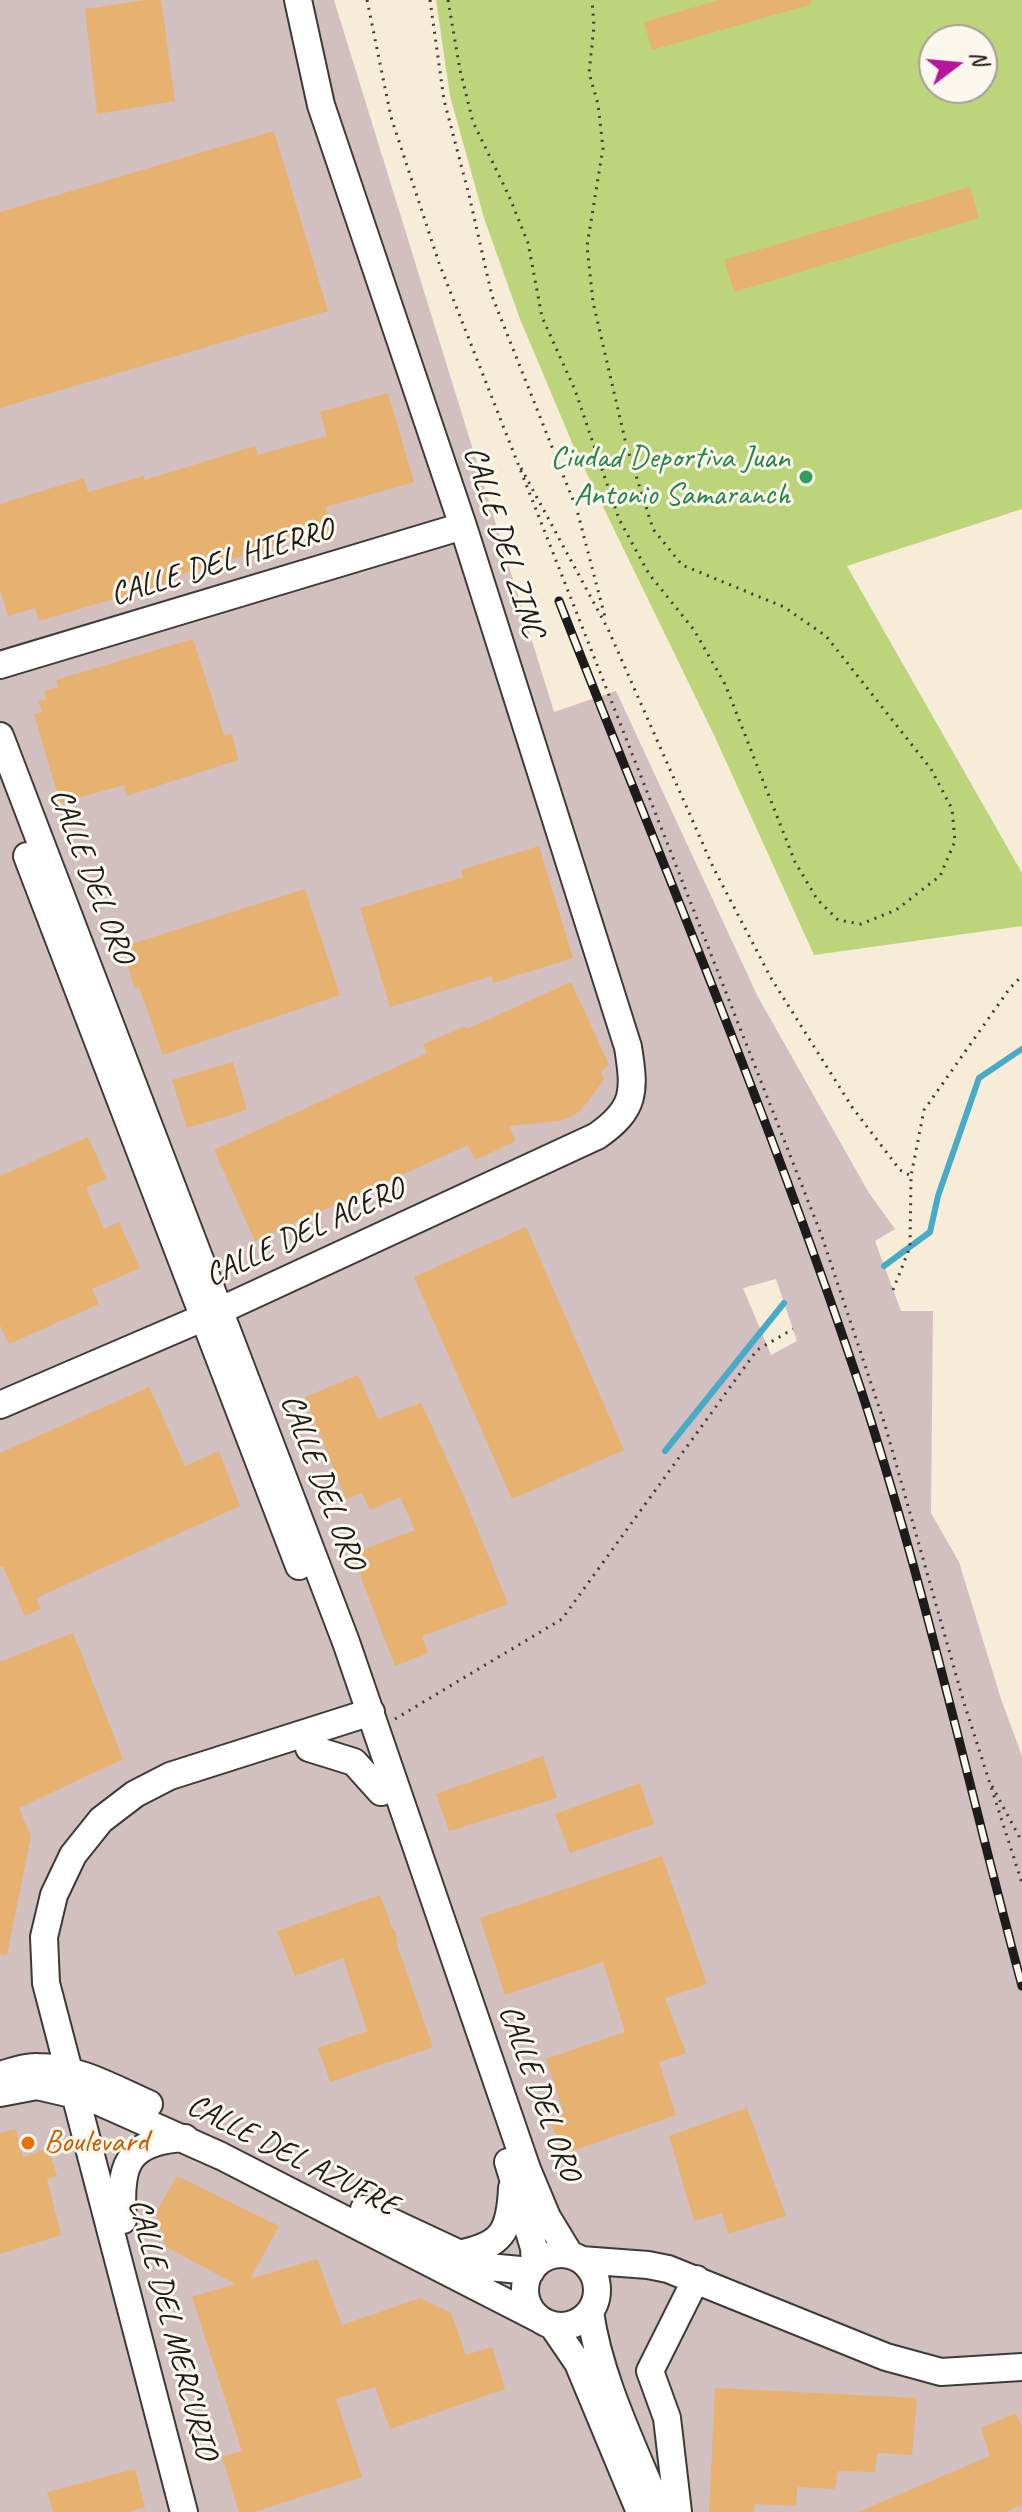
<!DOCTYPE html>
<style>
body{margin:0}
#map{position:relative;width:1022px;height:2512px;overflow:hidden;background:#f7ecd7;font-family:Caveat,sans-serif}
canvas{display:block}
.north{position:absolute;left:918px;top:24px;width:80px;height:80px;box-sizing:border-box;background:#fbf7ec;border:2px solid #a29f99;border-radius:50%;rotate:74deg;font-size:22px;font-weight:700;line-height:32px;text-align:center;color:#1c1c1c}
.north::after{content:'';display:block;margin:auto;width:28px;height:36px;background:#b5179e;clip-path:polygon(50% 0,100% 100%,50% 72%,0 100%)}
</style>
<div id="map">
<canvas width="1022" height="2512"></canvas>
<div class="north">N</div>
</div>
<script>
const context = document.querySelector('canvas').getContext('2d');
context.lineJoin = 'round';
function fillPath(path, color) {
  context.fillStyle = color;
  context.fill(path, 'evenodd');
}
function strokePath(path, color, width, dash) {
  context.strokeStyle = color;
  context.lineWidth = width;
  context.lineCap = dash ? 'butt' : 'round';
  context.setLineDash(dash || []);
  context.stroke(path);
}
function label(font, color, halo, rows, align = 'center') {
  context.font = font + ' Caveat,sans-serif';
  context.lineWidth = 6;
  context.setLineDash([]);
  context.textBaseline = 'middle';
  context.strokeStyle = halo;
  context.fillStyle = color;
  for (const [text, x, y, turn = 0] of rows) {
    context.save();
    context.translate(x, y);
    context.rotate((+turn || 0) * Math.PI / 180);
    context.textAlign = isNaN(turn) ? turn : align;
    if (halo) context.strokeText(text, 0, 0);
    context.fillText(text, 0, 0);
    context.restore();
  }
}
fillPath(new Path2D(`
 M0 0H334L554 712 616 691 758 997 869 1193 895 1229 875 1241 901 1311H933L931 1513 959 1562 1001 1699 1022 1756V2512H0ZM776 1279 797 1341 771 1355 743 1288Z`), '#d2bfc0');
fillPath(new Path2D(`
 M436 0H1022V509L847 566 1022 873V926L814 955 714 735 573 445 520 319 484 218 450 96ZM934 40H982V88H934Z`), '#bdd57a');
strokePath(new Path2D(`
 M884 1266 930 1232 938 1196 979 1078 1022 1049
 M665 1451 784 1303`), '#47aac6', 6);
fillPath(new Path2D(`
 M146 0H161L175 101 97 114 85 9Z
 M719 0H811L812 4 652 50 644 22Z
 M274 131 328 311 0 408V212Z
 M970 187 979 218 734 292 724 260Z
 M388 393 414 482 326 507 333 536 300 545 298 539 173 577 174 581 39 621 35 608 8 616 0 589V504L84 478 88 492 144 476 145 480 255 446 258 455 327 436 320 412Z
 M193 639 224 735 232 734 238 760 127 796 124 785 60 803 34 714 42 712 38 701 46 699 44 691 58 687 56 680Z
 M539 846 573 958 493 983 492 976 390 1007 360 908 463 877 461 870Z
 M305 889 340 995 163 1055 139 987 135 989 122 947Z
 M571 982 609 1065 601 1071 604 1080 581 1110 571 1117 559 1121 509 1126 516 1141 475 1160 468 1145 255 1241 214 1150 427 1053 423 1044 466 1026 467 1029Z
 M233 1062 247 1110 187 1128 172 1080Z
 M88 1137 107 1179 86 1188 104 1229 119 1222 140 1268 92 1289 99 1304 9 1344 0 1325V1176Z
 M526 1227 624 1450 512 1499 414 1277Z
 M358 1375 378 1419 421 1403 463 1494 508 1604 422 1636 428 1653 395 1666 352 1554 415 1530 400 1497 370 1510 362 1493 346 1499 305 1397Z
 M149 1387 185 1466 219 1451 240 1506 36 1598 41 1609 25 1616 3 1567H0V1453Z
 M73 1633 123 1759 19 1808 31 1836 7 1955 0 1954V1662Z
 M543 1756 557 1798 449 1831 436 1794Z
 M640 1783 654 1824 570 1853 555 1814Z
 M662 1856 707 1984 665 1998 686 2053 659 2062 676 2115 563 2154 549 2119 564 2114 546 2059 625 2032 603 1962 505 1995 480 1918Z
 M380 1895 392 1928 396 1932 397 1945 433 2047 330 2082 318 2048 367 2031 343 1958 295 1976 277 1931Z
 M747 2108 786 2216 728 2234 722 2213 694 2221 669 2136Z
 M16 2129 23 2157 48 2148 57 2176 47 2179 61 2235 0 2254V2133Z
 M177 2176 279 2226 250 2279 317 2259 342 2325 420 2298 451 2313 466 2355 492 2347 505 2389 390 2429 375 2387 336 2399 362 2477 254 2512H239L222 2457 242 2451 192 2297 235 2284 165 2246 156 2212Z
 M715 2388 917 2398 912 2455 877 2453 875 2472 838 2471 835 2489 797 2487 796 2506 755 2504 754 2512H709Z
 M1016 2413 1022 2427V2505L1006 2512H858L990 2456 981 2428Z
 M135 2469 145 2507 127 2512H53L47 2492Z`), '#e7b170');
const minor = new Path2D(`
 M0 665 463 526
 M0 736 346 1642 527 2169 547 2217 570 2255
 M27 856 299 1566
 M0 1405 221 1310 597 1136C636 1109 635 1091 628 1047L463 526 321 105 298 0
 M309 1748 354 1762 381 1792
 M0 2075C11 2072 25 2066 37 2067 77 2067 113 2088 149 2104
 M0 2093 37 2086 93 2099 221 2156 543 2321
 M508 2162 534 2248 535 2265
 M364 2209 488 2267 531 2271
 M123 2220C119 2167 125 2141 185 2138
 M457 2254C502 2246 510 2232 512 2188
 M525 2290a36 36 0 1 1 72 0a36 36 0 1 1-72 0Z
 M581 2260 648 2265 668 2269 886 2357 941 2372 1022 2367
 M590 2312C600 2381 634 2447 660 2512
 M552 2325 578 2363 640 2512
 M184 2512 46 1983 44 1937 54 1895 73 1855 101 1820 135 1794 170 1776 371 1712
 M678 2512 667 2418 650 2371 696 2279`);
strokePath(minor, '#3d3b38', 30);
strokePath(new Path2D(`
 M367 0 391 117 439 263 821 1234 885 1425 964 1703 1022 1883
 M430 0 444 100 469 195 492 296 577 510 606 621
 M448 0 460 70 473 122 509 196 528 243 542 317 575 390 619 519 649 574 694 630 725 684 795 862 817 899 838 920 861 924 896 910 940 876 955 841 952 809 931 769 826 636 784 607 682 565 653 529 626 444 593 302 587 246 603 148 598 104 589 73 594 26 592 0
 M521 468 608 629 713 867 771 978 852 1107 900 1170 911 1176
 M893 1290 910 1247 911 1176 924 1110 1010 988 1022 976
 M395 1719 562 1619 757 1350 793 1329
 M992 1786 1022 1842`), '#3d3b38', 3, [2, 6]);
strokePath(minor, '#fff', 26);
const rail = new Path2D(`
 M559 601C662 863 772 1123 861 1390 925 1586 969 1788 1022 1986`);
strokePath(rail, '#1c1c1c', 9);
strokePath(rail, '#fbf7ec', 6, [18]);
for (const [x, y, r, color] of [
 [806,477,8,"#2e9e5b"],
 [28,2143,8,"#e8710a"]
]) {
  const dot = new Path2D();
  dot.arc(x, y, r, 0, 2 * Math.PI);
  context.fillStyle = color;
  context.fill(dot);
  strokePath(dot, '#fbf7ec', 3);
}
label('32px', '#27864d', '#fbf7ec', [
 ["Ciudad Deportiva Juan",790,459],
 ["Antonio Samaranch",790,496]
], 'right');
label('32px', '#1c1c1c', '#fbf7ec', [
 ["CALLE DEL ZINC",503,542,72],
 ["CALLE DEL HIERRO",222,563,-17],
 ["CALLE DEL ORO",91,876,69],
 ["CALLE DEL ACERO",305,1233,-25],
 ["CALLE DEL ORO",322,1482,69],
 ["CALLE DEL ORO",539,2093,70],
 ["CALLE DEL AZUFRE",292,2156,27],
 ["CALLE DEL MERCURIO",172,2329,75]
]);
label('32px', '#c56008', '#fbf7ec', [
 ["Boulevard",44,2143]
], 'left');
</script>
